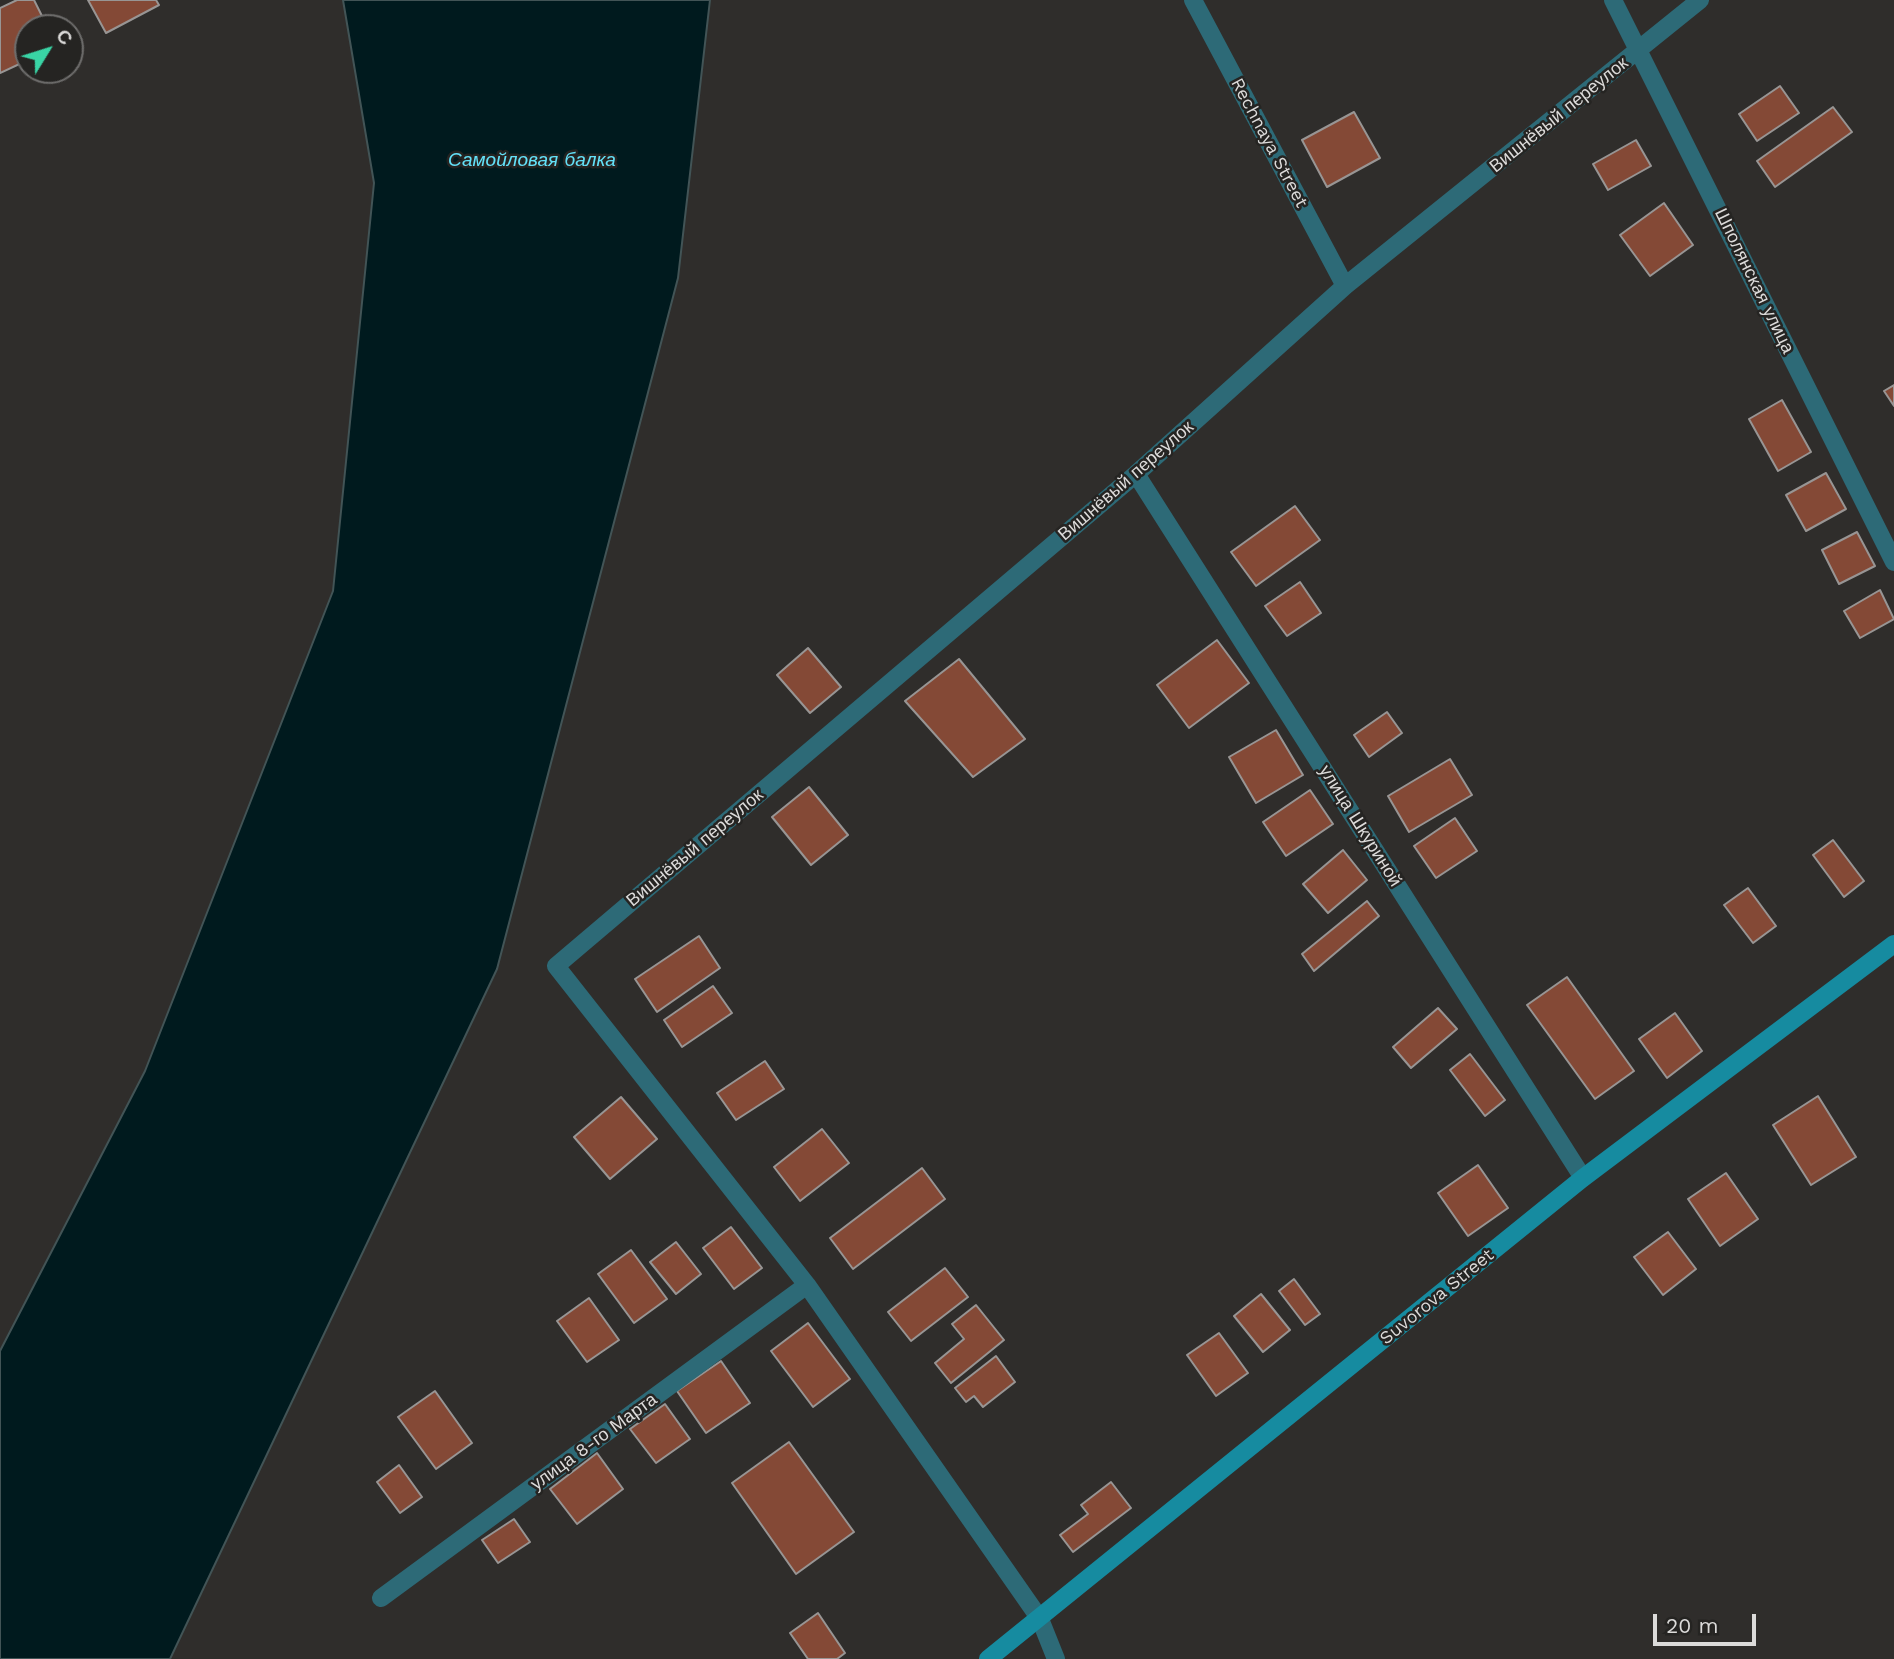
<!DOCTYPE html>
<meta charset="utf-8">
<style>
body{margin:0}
#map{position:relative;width:1894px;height:1659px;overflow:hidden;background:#2f2d2b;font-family:"Work Sans",sans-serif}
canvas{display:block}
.north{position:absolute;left:14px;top:14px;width:70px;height:70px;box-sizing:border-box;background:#252422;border:2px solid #6e6d6c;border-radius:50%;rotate:52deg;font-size:19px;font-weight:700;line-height:28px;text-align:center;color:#dcdbda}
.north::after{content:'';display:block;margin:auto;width:24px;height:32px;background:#39d4a5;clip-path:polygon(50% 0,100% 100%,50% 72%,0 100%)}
.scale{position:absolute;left:1653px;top:1614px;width:103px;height:32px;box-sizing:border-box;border:4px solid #dcdbda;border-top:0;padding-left:9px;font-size:21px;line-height:24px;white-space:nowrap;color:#dcdbda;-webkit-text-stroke:5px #252422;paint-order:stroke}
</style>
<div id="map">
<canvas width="1894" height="1659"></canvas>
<div class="north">С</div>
<div class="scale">20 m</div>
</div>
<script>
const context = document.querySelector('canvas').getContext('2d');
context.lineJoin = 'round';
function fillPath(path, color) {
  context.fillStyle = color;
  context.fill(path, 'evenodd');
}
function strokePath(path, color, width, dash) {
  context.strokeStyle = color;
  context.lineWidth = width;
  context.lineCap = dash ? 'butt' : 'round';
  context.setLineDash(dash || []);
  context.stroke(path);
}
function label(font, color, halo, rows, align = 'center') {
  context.font = font + ' "Work Sans",sans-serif';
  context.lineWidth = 5;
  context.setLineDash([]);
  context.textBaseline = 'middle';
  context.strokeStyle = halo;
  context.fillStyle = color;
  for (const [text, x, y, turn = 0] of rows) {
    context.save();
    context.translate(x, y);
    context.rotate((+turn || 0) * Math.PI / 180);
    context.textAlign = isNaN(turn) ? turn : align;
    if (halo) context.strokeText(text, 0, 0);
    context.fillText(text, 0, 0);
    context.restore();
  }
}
const water = new Path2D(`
 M343 0H710L678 278 497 969 170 1659H0V1351L145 1071 333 591 374 183Z`);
fillPath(water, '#001a1e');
strokePath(water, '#425456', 2);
const building = new Path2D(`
 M17 0H34L48 28H28V60L0 73V8Z
 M88 0H156L159 5 106 33Z
 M1780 86 1799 113 1757 141 1739 114Z
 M1833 107 1852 132 1775 187 1757 161Z
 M1354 112 1380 158 1327 187 1302 140Z
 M1636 140 1651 166 1608 190 1593 164Z
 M1664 203 1693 245 1650 276 1620 235Z
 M1894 385V406L1884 391Z
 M1782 400 1811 452 1778 471 1749 419Z
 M1826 473 1846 509 1806 531 1786 495Z
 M1295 506 1320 540 1256 586 1231 552Z
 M1857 532 1875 566 1839 584 1822 550Z
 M1300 582 1321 613 1287 636 1265 606Z
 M1880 590 1894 619 1860 638 1844 611Z
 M1217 640 1249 683 1189 728 1157 685Z
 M808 648 841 687 810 713 777 675Z
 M959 659 1025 739 973 777 905 701Z
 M1387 712 1402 733 1369 757 1354 735Z
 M1276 730 1303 775 1256 803 1229 757Z
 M1450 759 1472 795 1409 832 1388 796Z
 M809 787 848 835 811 865 772 817Z
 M1310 790 1333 824 1286 856 1263 822Z
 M1455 818 1477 851 1436 878 1414 846Z
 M1833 840 1864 881 1844 897 1813 855Z
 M1343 850 1367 880 1328 913 1303 884Z
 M1748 888 1776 926 1753 943 1724 905Z
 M1367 901 1379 916 1314 971 1302 954Z
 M699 936 720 968 657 1012 635 979Z
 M1567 977 1634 1071 1595 1099 1527 1005Z
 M713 986 732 1013 682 1047 664 1020Z
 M1438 1008 1457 1029 1411 1068 1393 1047Z
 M1675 1013 1702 1051 1667 1078 1639 1039Z
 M1470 1054 1505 1100 1485 1116 1450 1070Z
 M765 1061 784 1089 736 1120 717 1093Z
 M1818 1096 1856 1157 1811 1185 1773 1125Z
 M621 1097 657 1139 610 1179 574 1137Z
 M822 1129 849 1163 800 1201 774 1167Z
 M1478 1165 1508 1208 1468 1236 1438 1193Z
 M922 1168 945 1199 853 1269 830 1238Z
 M1726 1173 1758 1219 1720 1246 1688 1199Z
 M731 1227 762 1268 734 1289 703 1248Z
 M1668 1232 1696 1269 1663 1295 1634 1257Z
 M676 1242 701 1274 676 1294 650 1262Z
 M631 1250 667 1299 634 1323 598 1274Z
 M945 1268 968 1297 911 1341 888 1312Z
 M1294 1279 1320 1314 1305 1325 1279 1291Z
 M1261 1294 1290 1330 1263 1352 1234 1316Z
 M589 1298 619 1340 587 1362 557 1321Z
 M976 1305 1004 1340 951 1383 935 1363 964 1339 952 1324Z
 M808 1323 850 1379 813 1407 771 1351Z
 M1219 1333 1248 1373 1216 1396 1187 1355Z
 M996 1356 1015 1382 983 1407 974 1396 966 1402 955 1388Z
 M721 1361 750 1403 706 1433 677 1391Z
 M435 1391 472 1443 436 1469 398 1417Z
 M665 1404 690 1439 656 1463 630 1429Z
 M789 1442 854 1532 796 1574 732 1483Z
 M597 1453 623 1489 577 1524 550 1489Z
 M399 1465 422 1497 400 1513 377 1482Z
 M1111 1482 1131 1508 1073 1552 1060 1535 1088 1514 1081 1505Z
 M514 1519 530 1542 498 1563 482 1540Z
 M818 1613 845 1653 837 1659H808L790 1633Z`);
fillPath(building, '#844936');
strokePath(building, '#989594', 2);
strokePath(new Path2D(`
 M1193 0 1345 286
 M1613 0 1894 562
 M1136 474 1583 1178
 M381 1598 807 1285
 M1056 1659 1040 1619 807 1285 556 966 1136 474 1345 286 1700 0`), '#2d6a77', 18);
strokePath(new Path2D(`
 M988 1659 1583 1178 1894 944`), '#168ba0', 18);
label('18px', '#dcdbda', '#252422', [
 ["Вишнёвый переулок",1559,115,-39],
 ["Rechnaya Street",1269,143,62],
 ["Шполянская улица",1754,281,64],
 ["Вишнёвый переулок",1126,481,-41],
 ["улица Шкуриной",1360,826,58],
 ["Вишнёвый переулок",695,848,-40],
 ["Suvorova Street",1437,1297,-39],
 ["улица 8-го Марта",594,1442,-36]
]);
label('italic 19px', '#63e1f8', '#252422', [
 ["Самойловая балка",532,160]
]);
</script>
